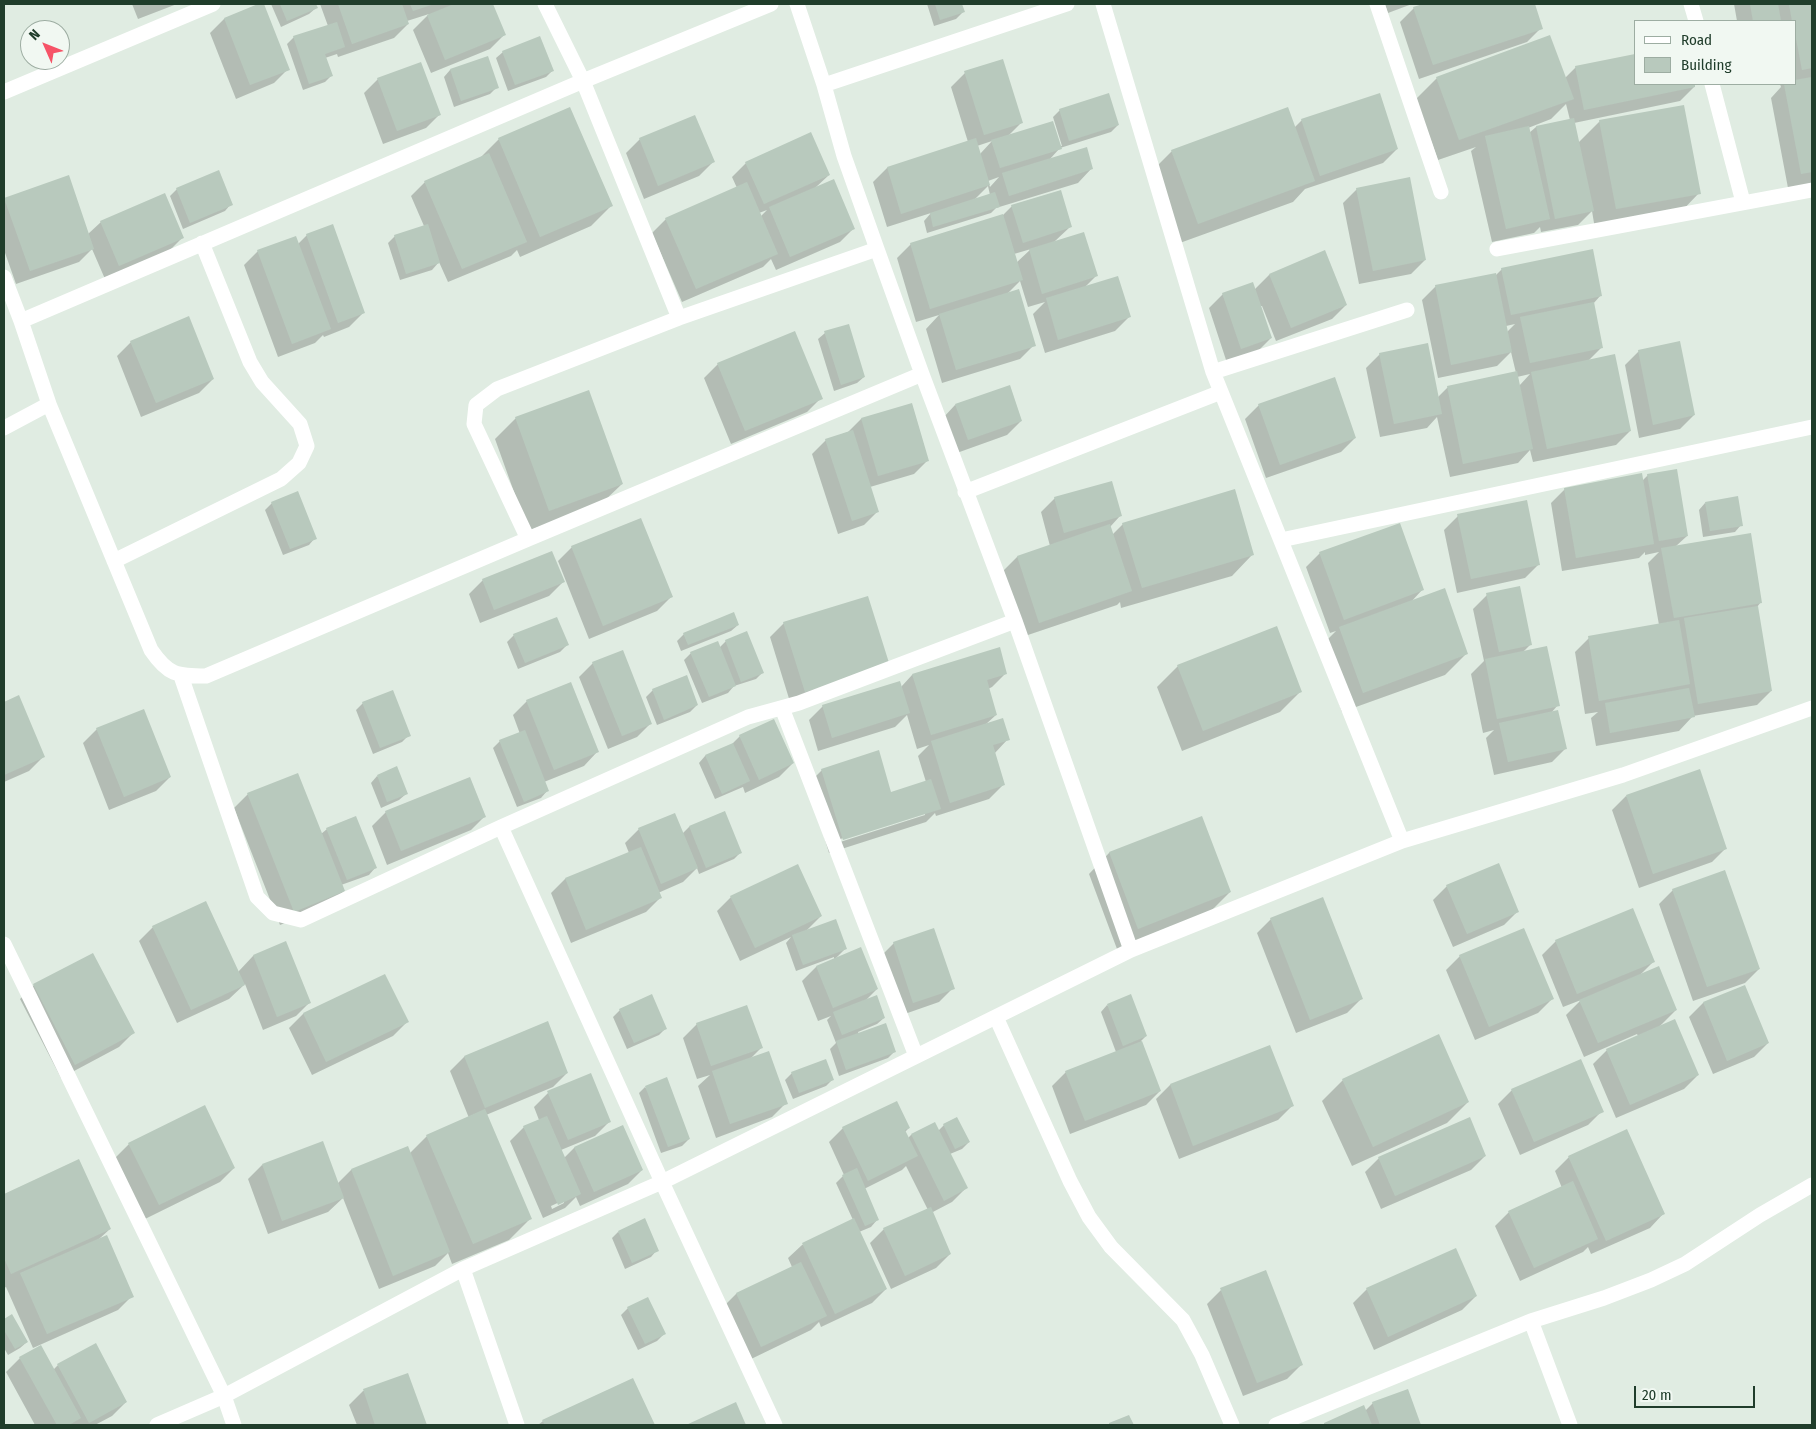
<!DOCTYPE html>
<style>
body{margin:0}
#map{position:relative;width:1816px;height:1429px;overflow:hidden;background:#e0ece2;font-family:"Fira Sans Condensed",sans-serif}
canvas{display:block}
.frame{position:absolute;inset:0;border:5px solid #203d2b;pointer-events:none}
.legend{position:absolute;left:1634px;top:20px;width:162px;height:65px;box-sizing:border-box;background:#f1f8f2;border:1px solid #9dada2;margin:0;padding:6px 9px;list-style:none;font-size:15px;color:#203d2b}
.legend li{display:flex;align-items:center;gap:10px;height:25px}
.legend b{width:25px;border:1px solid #9dada2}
.north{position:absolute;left:20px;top:20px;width:50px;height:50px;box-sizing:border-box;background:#f1f8f2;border:1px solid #9dada2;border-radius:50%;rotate:314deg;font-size:14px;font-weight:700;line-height:20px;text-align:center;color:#203d2b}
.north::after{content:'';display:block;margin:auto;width:18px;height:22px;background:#f65367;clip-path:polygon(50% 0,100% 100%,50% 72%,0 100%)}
.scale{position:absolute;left:1634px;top:1386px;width:121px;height:22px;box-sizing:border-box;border:2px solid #203d2b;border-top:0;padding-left:6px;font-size:15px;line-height:18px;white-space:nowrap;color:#203d2b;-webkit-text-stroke:4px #f1f8f2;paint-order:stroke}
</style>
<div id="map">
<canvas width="1816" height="1429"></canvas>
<div class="frame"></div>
<ul class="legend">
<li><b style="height:6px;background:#fff"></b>Road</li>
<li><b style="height:14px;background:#b8c9bd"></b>Building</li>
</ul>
<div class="north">N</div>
<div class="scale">20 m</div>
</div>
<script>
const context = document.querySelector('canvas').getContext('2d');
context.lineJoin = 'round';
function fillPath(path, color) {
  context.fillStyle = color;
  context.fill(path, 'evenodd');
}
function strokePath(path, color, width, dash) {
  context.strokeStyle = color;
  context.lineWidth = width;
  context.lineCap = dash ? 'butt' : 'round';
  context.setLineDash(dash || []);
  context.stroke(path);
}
fillPath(new Path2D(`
 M132 4H177L138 19Z
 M262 4 288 69 274 83 236 99 210 33 224 19Z
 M271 4H315L316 8 309 14 281 27Z
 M320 4H492L504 35 490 49 431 73 413 30 429 14 407 21 408 24 394 38 338 57 337 54 325 58 332 75 325 82 303 90 287 44 294 37 328 26Z
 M927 4H961L963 12 956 19 934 26Z
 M1385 4H1412L1388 13Z
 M1427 4H1533L1541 28 1527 42 1419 79 1400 22 1414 8Z
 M1734 4H1812V183L1788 188 1771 98 1781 87 1780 84H1795V21H1737Z
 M503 52 553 70 546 77 508 91 496 58Z
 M487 57 497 87 490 94 454 107 444 77 450 70Z
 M1576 67 1635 84H1693L1694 87 1680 101 1574 123 1578 143 1600 121 1699 193 1679 214 1595 229 1592 211 1578 225 1541 232 1540 227 1534 233 1492 242 1471 151 1476 147 1438 160 1416 99 1437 78H1565ZM1566 104 1570 120 1536 127 1529 133 1528 128 1551 119Z
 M965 73 1022 122 1008 136 1062 146 1053 117 1060 110 1118 125 1111 132 1060 148 1050 159 1092 168 1078 183 996 208 991 213 927 233 924 221 931 213 887 227 873 182 887 168 968 142 951 87ZM992 141 980 154 977 146ZM999 177 990 187 988 181ZM988 186 990 195 974 200Z
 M378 79 440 114 426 128 383 144 364 93Z
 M1302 120 1397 149 1383 163 1305 189 1293 202 1177 244 1151 172 1172 151 1294 128Z
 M499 139 612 205 591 226 520 257 517 250 511 256 448 282 439 262 432 270 400 280 388 243 395 236 424 226 411 196 425 182 480 158Z
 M640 139 713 162 699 176 644 199 626 153Z
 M746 163 829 175 815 188 854 228 840 242 776 270 771 259 763 267 682 302 652 233 666 219 737 188 732 177ZM767 210 761 216 759 213Z
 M177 189 231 204 225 211 183 229 170 196Z
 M1357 189 1425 260 1411 274 1359 284 1343 203Z
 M5 199 88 234 101 222 182 238 168 252 105 279 92 249 79 262 16 284 4 250Z
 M1012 206 1070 227 1054 242 1096 276 1084 288 1129 317 1115 331 1045 353 1033 314 1045 302 1028 307 1020 281 1007 294 1034 345 1020 359 942 383 926 329 939 315 916 322 897 258 911 244 1003 215ZM1031 249 1016 263 1014 254Z
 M307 235 363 313 349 327 324 337 323 335 315 343 278 357 244 265 258 251 295 238 298 244Z
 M1324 252 1346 305 1332 319 1276 341 1262 306H1260L1271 338 1257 352 1227 363 1209 308 1223 294 1254 290 1269 275Z
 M1502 269 1601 295 1593 304 1601 348 1588 361 1630 431 1616 445 1533 462 1530 450 1518 463 1450 477 1437 417 1427 428 1380 437 1366 368 1380 354 1438 397 1448 387 1516 373 1511 352 1497 366 1438 378 1422 300 1436 286 1495 276ZM1515 324 1507 332 1506 326ZM1530 374 1519 386 1517 377Z
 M825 333 864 377 857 383 834 391 818 339Z
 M131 342 213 379 199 393 141 417 117 356Z
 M1639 351 1694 415 1680 429 1639 438 1625 365Z
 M718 364 821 398 807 412 731 444 704 378Z
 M912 405 928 460 914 474 870 487 878 511 864 525 838 534 812 454 826 440 848 432 861 419Z
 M955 405 1021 421 1007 435 954 454 942 419Z
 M1259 405 1355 438 1341 452 1266 478 1245 419Z
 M516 418 622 484 601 504 528 531 495 439Z
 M1648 475 1687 536 1675 547 1761 602 1757 607 1771 691 1757 705 1693 716 1679 731 1596 746 1591 718 1598 712 1585 714 1575 652 1589 638 1659 625 1648 563 1659 552 1645 555V552L1639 558 1562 571 1551 503 1565 489 1642 481Z
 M1055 498 1120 516 1110 527 1112 535 1123 524 1252 555 1232 576 1121 608 1120 602 1117 605 1025 636 1003 571 1017 557 1050 546 1041 512Z
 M272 503 315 538 309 545 283 555 265 510Z
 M1705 503 1741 525 1735 532 1703 537 1699 510Z
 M1458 516 1539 564 1525 578 1457 593 1444 530Z
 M572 547 671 597 657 611 589 639 558 561Z
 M1320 553 1422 590 1411 602 1466 654 1445 675 1342 712 1319 648 1336 631 1330 633 1306 567Z
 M483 580 563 582 549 596 480 623 469 594Z
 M1487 595 1531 644 1523 652 1558 705 1551 713 1566 748 1552 762 1494 775 1486 738 1494 730 1483 733 1471 674 1484 661 1473 609Z
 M784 623 888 666 791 705 770 637Z
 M738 625 731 631 681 651 677 641 684 634Z
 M514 635 567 645 560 652 518 669 507 642Z
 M726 641 762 673 756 679 734 686 728 693 702 703 684 660 691 653 719 648Z
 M593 663 651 723 637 737 608 749 579 677Z
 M1178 666 1301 691 1280 712 1182 751 1157 687Z
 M1006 673 992 687 988 689 996 715 985 725 1008 739 994 754 1003 785 989 799 936 816 935 813 926 822 829 853 808 784 822 770 891 793 926 782 918 756 929 745 917 749 907 715 895 727 818 751 809 720 823 706 901 687 912 675ZM925 813V815L837 843V840Z
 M653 690 697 705 690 712 657 725 646 697Z
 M18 697 43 757 29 771 4 782V703Z
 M527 701 597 752 584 766 544 782 547 791 541 798 517 807 493 748 500 741 520 734 513 715Z
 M363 703 409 735 402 742 373 754 356 710Z
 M97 729 170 777 156 791 109 810 83 743Z
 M740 736 793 763 779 777 745 793 743 787 715 799 699 763 705 756 731 745Z
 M377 776 406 794 399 800 381 808 371 783Z
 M248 794 321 834 327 829 375 868 369 875 341 885 344 891 330 905 280 925 234 808Z
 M1626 796 1726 848 1712 862 1639 888 1612 810Z
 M386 812 485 816 471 830 387 865 372 826Z
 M724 812 741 852 734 859 699 874 697 868 683 882 658 893 660 898 646 912 571 943 551 893 565 879 629 853 625 843 639 829 682 834 689 827Z
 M1201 818 1230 892 1209 913 1117 949 1089 874 1109 853Z
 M1447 886 1518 911 1504 925 1453 947 1433 900Z
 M1673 890 1759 969 1745 983 1693 1001 1659 904Z
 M731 897 821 916 805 932 845 949 835 959 877 989 865 1001 884 1018 877 1024 858 1032 859 1034 895 1051 888 1058 839 1076 830 1049 836 1043 827 1020 831 1016 818 1021 802 981 816 967 834 959V957L796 971 786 943 791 937 740 961 717 911Z
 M1271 919 1361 999 1347 1013 1296 1033 1257 933Z
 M153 927 238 972 253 956 285 943 310 1002 296 1016 263 1030 245 984 229 999 177 1023 139 941Z
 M1556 941 1654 961 1639 976 1676 1010 1659 1027 1698 1075 1684 1089 1616 1118 1593 1064 1607 1050 1638 1036 1637 1034 1584 1057 1566 1015 1581 1000 1563 1007 1542 955Z
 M894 943 953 988 939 1002 899 1016 880 957Z
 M1460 956 1552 999 1538 1013 1475 1040 1446 970Z
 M385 976 407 1022 393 1036 312 1075 289 1028 303 1014Z
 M34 985 133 1033 119 1047 61 1078 20 999Z
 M1744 986 1768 1043 1754 1057 1713 1074 1689 1017 1703 1003Z
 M1107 1005 1146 1036 1141 1041 1160 1091 1146 1105 1070 1134 1052 1086 1066 1072 1116 1052 1101 1012Z
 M620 1010 666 1028 659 1035 627 1049 613 1017Z
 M547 1023 567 1073 553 1087 486 1115 530 1219 509 1240 452 1264 448 1253 435 1266 379 1289 343 1198 328 1212 268 1234 248 1179 262 1165 337 1184 351 1170 407 1148 409 1154 427 1136 469 1118 450 1071 464 1057Z
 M697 1024 761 1048 751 1058 786 1103 772 1117 716 1138 698 1086 710 1075 697 1079 683 1038Z
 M1269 1047 1292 1106 1278 1120 1179 1159 1156 1099 1170 1085Z
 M792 1073 832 1080 826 1086 793 1099 785 1080Z
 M590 1075 609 1122 595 1136 561 1150 564 1158 574 1148 622 1126 642 1170 628 1184 580 1206 576 1197 565 1208 543 1218 510 1141 524 1127 539 1120 534 1107 548 1093ZM564 1200V1203L552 1209 551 1206Z
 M1343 1080 1468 1102 1447 1123 1352 1166 1322 1101Z
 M645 1087 689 1139 682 1146 661 1153 639 1093Z
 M1512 1090 1602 1111 1588 1125 1520 1155 1498 1104Z
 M957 1119 969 1142 962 1149 950 1154 966 1188 952 1202 931 1213 950 1254 936 1268 891 1289 870 1243 884 1229 928 1210 906 1166 902 1170 864 1189 877 1220 871 1227 859 1232 886 1289 872 1303 821 1327 819 1322 811 1330 747 1361 722 1308 736 1294 792 1267 788 1258 802 1245 853 1220 836 1183 844 1175 829 1142 843 1128H909L905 1132 908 1138 911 1135 938 1131 944 1125Z
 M1469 1119 1485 1156 1471 1170 1381 1209 1365 1172 1379 1158Z
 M129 1144 234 1168 220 1182 145 1219 115 1158Z
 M1569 1157 1663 1214 1650 1228 1591 1254 1588 1247 1583 1252 1520 1281 1495 1226 1509 1212 1562 1188 1555 1171Z
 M79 1161 110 1229 99 1239 132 1296 118 1310 33 1348 6 1287 4 1288V1195Z
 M618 1232 657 1250 651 1257 625 1269 612 1238Z
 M1367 1289 1476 1296 1462 1310 1374 1350 1353 1303Z
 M1221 1290 1301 1365 1287 1379 1243 1396 1207 1304Z
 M628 1308 664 1334 657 1341 638 1350 621 1315Z
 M12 1316 27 1342 20 1348 8 1355 4 1348V1320Z
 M20 1358 53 1370 58 1365 126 1402 112 1416 95 1425H35L6 1372Z
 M407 1375 425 1425H357L349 1405 363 1391Z
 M633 1380 653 1425H538L543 1421Z
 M1407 1390 1420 1425H1323L1365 1411 1373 1403Z
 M735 1404 745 1425H689Z`), '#0003');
fillPath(new Path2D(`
 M258 4H264L290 70 250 85 224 18Z
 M280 4H316L318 8 287 21Z
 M338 4H402L409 24 352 44Z
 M410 4H434L413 11Z
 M454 4H493L506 35 445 60 427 15Z
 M935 4H962L965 12 940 20Z
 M1423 4H1535L1543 29 1433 65 1413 7Z
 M1750 4H1778L1781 21H1753Z
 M1789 4H1812V68L1802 70 1795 33V21H1792Z
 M337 22 345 47 325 54 333 76 309 84 293 36Z
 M1550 35 1574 99 1459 140 1436 77Z
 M540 36 554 71 515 85 502 51Z
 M1635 54V84H1695V87L1584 110 1575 66Z
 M488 56 499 88 461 101 450 69Z
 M1003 59 1023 123 984 135 964 71Z
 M421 62 441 115 397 131 377 78Z
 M1812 77V172L1801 174 1784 84H1795V80Z
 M1109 93 1119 125 1069 141 1059 109Z
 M1380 93 1398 149 1320 176 1301 119Z
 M1684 105 1701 194 1616 209 1599 120Z
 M570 107 613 206 540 237 498 138Z
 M1288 107 1315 181 1198 224 1171 150Z
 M695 115 715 162 658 186 639 138Z
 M1574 118 1594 211 1555 219 1536 126Z
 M1053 121 1062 149 1000 168 991 140Z
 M1529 126 1550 219 1506 229 1485 136Z
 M811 132 830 175 764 204 745 162Z
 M976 138 990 185 901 214 887 167Z
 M1087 147 1093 169 1009 196 1002 173Z
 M489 153 527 242 462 269 424 181Z
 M219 170 233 205 190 223 176 188Z
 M69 175 94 249 30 271 4 198Z
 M1410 177 1426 260 1373 271 1356 188Z
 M834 179 855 229 790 257 769 207Z
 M747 182 778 254 696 289 665 218Z
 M1061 190 1072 227 1023 243 1011 205Z
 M995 192 1000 207 933 227 930 213Z
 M165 193 184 238 119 266 100 221Z
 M1003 214 1023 280 930 309 910 243Z
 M333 224 365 313 338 323 306 234Z
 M428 224 440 263 406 274 394 235Z
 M1084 232 1098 276 1042 294 1029 249Z
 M296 236 331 329 292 344 257 250Z
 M1593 249 1602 296 1511 315 1501 268Z
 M1325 250 1347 305 1291 328 1269 274Z
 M1496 273 1512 352 1451 365 1435 285Z
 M1118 276 1131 317 1058 340 1046 298Z
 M1253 282 1272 338 1241 349 1222 293Z
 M1019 289 1036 346 956 370 939 314Z
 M1594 302 1603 348 1530 363 1520 317Z
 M189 316 214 379 156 403 130 341Z
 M849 324 865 377 841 385 824 331Z
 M795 331 823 399 745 431 717 363Z
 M1680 341 1695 415 1653 425 1638 350Z
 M1428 343 1442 414 1394 424 1379 353Z
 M1615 354 1631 431 1547 449 1531 372Z
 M1517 371 1533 449 1463 464 1447 386Z
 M1335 377 1356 438 1280 465 1258 404Z
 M1010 385 1022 421 968 440 955 404Z
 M589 390 623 484 549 511 515 417Z
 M912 403 929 461 878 476 861 418Z
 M853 430 879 512 852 521 825 439Z
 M1677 469 1688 536 1659 541 1647 474Z
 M1642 473 1654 544 1576 558 1564 488Z
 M1112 481 1122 516 1064 533 1054 497Z
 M1235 489 1254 555 1142 588 1122 523Z
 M298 491 317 539 290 549 271 502Z
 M1738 496 1743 526 1710 531 1705 502Z
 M1527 500 1540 565 1471 579 1457 514Z
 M641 518 673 597 603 626 571 546Z
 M1400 523 1424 590 1344 620 1319 552Z
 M1110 524 1132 591 1039 623 1017 556Z
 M1751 533 1762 603 1674 618 1661 548Z
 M552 551 565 582 494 610 482 579Z
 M1520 586 1532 645 1499 652 1486 593Z
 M1445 588 1468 654 1363 693 1339 627Z
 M868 596 890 666 805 692 783 622Z
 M1758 606 1772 691 1698 704 1684 618Z
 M734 612 739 625 688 645 683 633Z
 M557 617 569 645 525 663 513 634Z
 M1679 620 1690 684 1599 701 1588 636Z
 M1277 626 1302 692 1203 731 1177 665Z
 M747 631 764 673 741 682 725 640Z
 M718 641 736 686 709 697 690 652Z
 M1547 646 1560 706 1497 719 1485 659Z
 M1000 647 1007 674 987 680 997 715 931 735 912 674Z
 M623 650 652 724 622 736 592 662Z
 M687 675 698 705 664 720 652 689Z
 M900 681 910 713 832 738 822 705Z
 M571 682 599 752 554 770 526 700Z
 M1689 688 1695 717 1610 733 1605 703Z
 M393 690 411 736 380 748 362 702Z
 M19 695 45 757 4 775V702Z
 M144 709 171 777 124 797 96 728Z
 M1558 710 1567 749 1508 762 1499 723Z
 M1003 718 1010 740 993 745 1005 785 950 803 931 741Z
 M774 719 794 763 759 780 739 735Z
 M525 730 549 791 524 802 499 740Z
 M733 743 750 781 722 794 705 755Z
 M879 750 891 792 931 779 941 809 843 840 821 769Z
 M397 766 408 794 387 802 377 775Z
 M1700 769 1727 849 1653 874 1626 795Z
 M298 773 345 891 294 912 247 793Z
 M470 777 486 817 401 851 385 811Z
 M725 811 742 853 706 868 689 826Z
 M675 813 698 868 661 884 638 828Z
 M356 816 377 868 347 880 326 828Z
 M1202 816 1231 892 1138 929 1109 852Z
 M641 847 662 898 586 930 565 878Z
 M1499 863 1519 912 1467 934 1446 885Z
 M798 864 822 916 755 948 730 896Z
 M1725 870 1760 969 1707 987 1672 889Z
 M1323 897 1363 999 1310 1020 1270 918Z
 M206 901 245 985 191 1010 152 926Z
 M1633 908 1655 962 1577 994 1555 940Z
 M836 919 847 949 803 965 792 935Z
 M934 928 955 989 913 1003 893 942Z
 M1524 928 1554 999 1489 1027 1459 955Z
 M286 941 311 1003 277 1017 253 955Z
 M861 947 878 989 833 1008 816 966Z
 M93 953 135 1033 75 1065 33 984Z
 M1659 966 1677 1010 1598 1043 1579 1000Z
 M385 974 409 1022 326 1062 303 1013Z
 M1745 985 1769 1043 1727 1061 1703 1002Z
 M652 994 667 1029 634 1043 619 1009Z
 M1131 994 1147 1036 1123 1046 1107 1004Z
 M877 995 885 1018 842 1035 833 1012Z
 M747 1005 763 1048 711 1066 696 1023Z
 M1675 1019 1699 1075 1630 1105 1606 1049Z
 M548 1021 568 1073 485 1108 464 1056Z
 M886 1023 896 1052 846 1070 836 1041Z
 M1439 1034 1469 1102 1373 1147 1342 1079Z
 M1142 1041 1161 1091 1085 1121 1065 1071Z
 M1270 1045 1294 1106 1193 1146 1170 1084Z
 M769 1051 788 1104 730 1124 712 1071Z
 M826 1059 834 1080 799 1093 791 1072Z
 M1581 1059 1604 1112 1534 1142 1511 1089Z
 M591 1073 611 1122 568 1140 547 1091Z
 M667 1077 690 1139 668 1147 645 1086Z
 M897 1101 910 1128 905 1130 918 1156 868 1181 842 1127Z
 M205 1105 235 1168 159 1205 128 1143Z
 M485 1109 532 1219 473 1244 426 1135Z
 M547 1116 581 1194 558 1205 523 1126Z
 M957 1117 970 1142 955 1149 943 1124Z
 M1470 1117 1486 1156 1395 1196 1378 1157Z
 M935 1122 968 1188 944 1201 911 1134Z
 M623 1125 643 1170 594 1192 574 1147Z
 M1627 1129 1665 1214 1606 1241 1568 1156Z
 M323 1141 344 1198 282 1221 262 1164Z
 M408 1146 450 1252 393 1276 351 1169Z
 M79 1159 111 1229 11 1274 4 1258V1194Z
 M857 1168 879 1220 865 1226 842 1175Z
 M1573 1181 1598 1239 1534 1268 1508 1211Z
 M931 1207 951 1254 905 1276 883 1228Z
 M645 1218 659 1251 632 1263 618 1231Z
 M854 1218 887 1289 835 1314 802 1243Z
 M107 1235 134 1297 47 1334 20 1273Z
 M1456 1248 1477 1296 1388 1337 1366 1288Z
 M801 1262 827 1316 761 1347 736 1293Z
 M1266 1270 1303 1365 1257 1383 1220 1288Z
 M648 1297 666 1334 645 1344 627 1307Z
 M12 1314 28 1342 15 1349 4 1330V1319Z
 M96 1343 127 1402 89 1423 57 1364Z
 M41 1345 81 1418 69 1425H57L19 1357Z
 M408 1373 427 1425H375L363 1389Z
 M633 1378 655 1425H545L542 1420Z
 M1408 1389 1421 1425H1380L1372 1402Z
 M736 1402 746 1425H686Z
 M1364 1405 1372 1425H1324V1423Z
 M1129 1415 1134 1425H1109V1423Z`), '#b8c9bd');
strokePath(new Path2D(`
 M545 4 583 81 679 318 497 389 476 405 474 424 528 539 922 374
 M797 4 824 85 1067 4
 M1103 4 1213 372 1402 841
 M1377 4 1441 192
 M1691 4 1696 21
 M1712 84 1743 202
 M824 85 844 156 877 249 922 374 1015 621 1131 950
 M4 92 213 4
 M1497 249 1812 190
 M4 277 21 321 583 81 771 4
 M679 318 877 249
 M1213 372 1407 310
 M49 404 151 650C168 675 177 676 206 676L528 539
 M4 428 49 404 21 321
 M965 492 1221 392
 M1281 540 1812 427
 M114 561 281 479 299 463 307 446 300 424 262 382 250 362 202 243
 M181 676 257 897 273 913 301 920 501 827 748 717 799 703 1015 621
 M782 708 916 1056
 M501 827 662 1182 775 1425
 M4 944 224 1396 234 1425
 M996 1017 1070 1181 1089 1217 1111 1247 1183 1320 1202 1355 1232 1425
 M463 1269 517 1425
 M1531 1321 1570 1425
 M157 1425 224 1396 463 1269 662 1182 1131 950 1402 841 1623 775 1812 708
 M1276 1425 1531 1321 1604 1298 1651 1280 1685 1264 1760 1215 1812 1185`), '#fff', 15);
</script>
